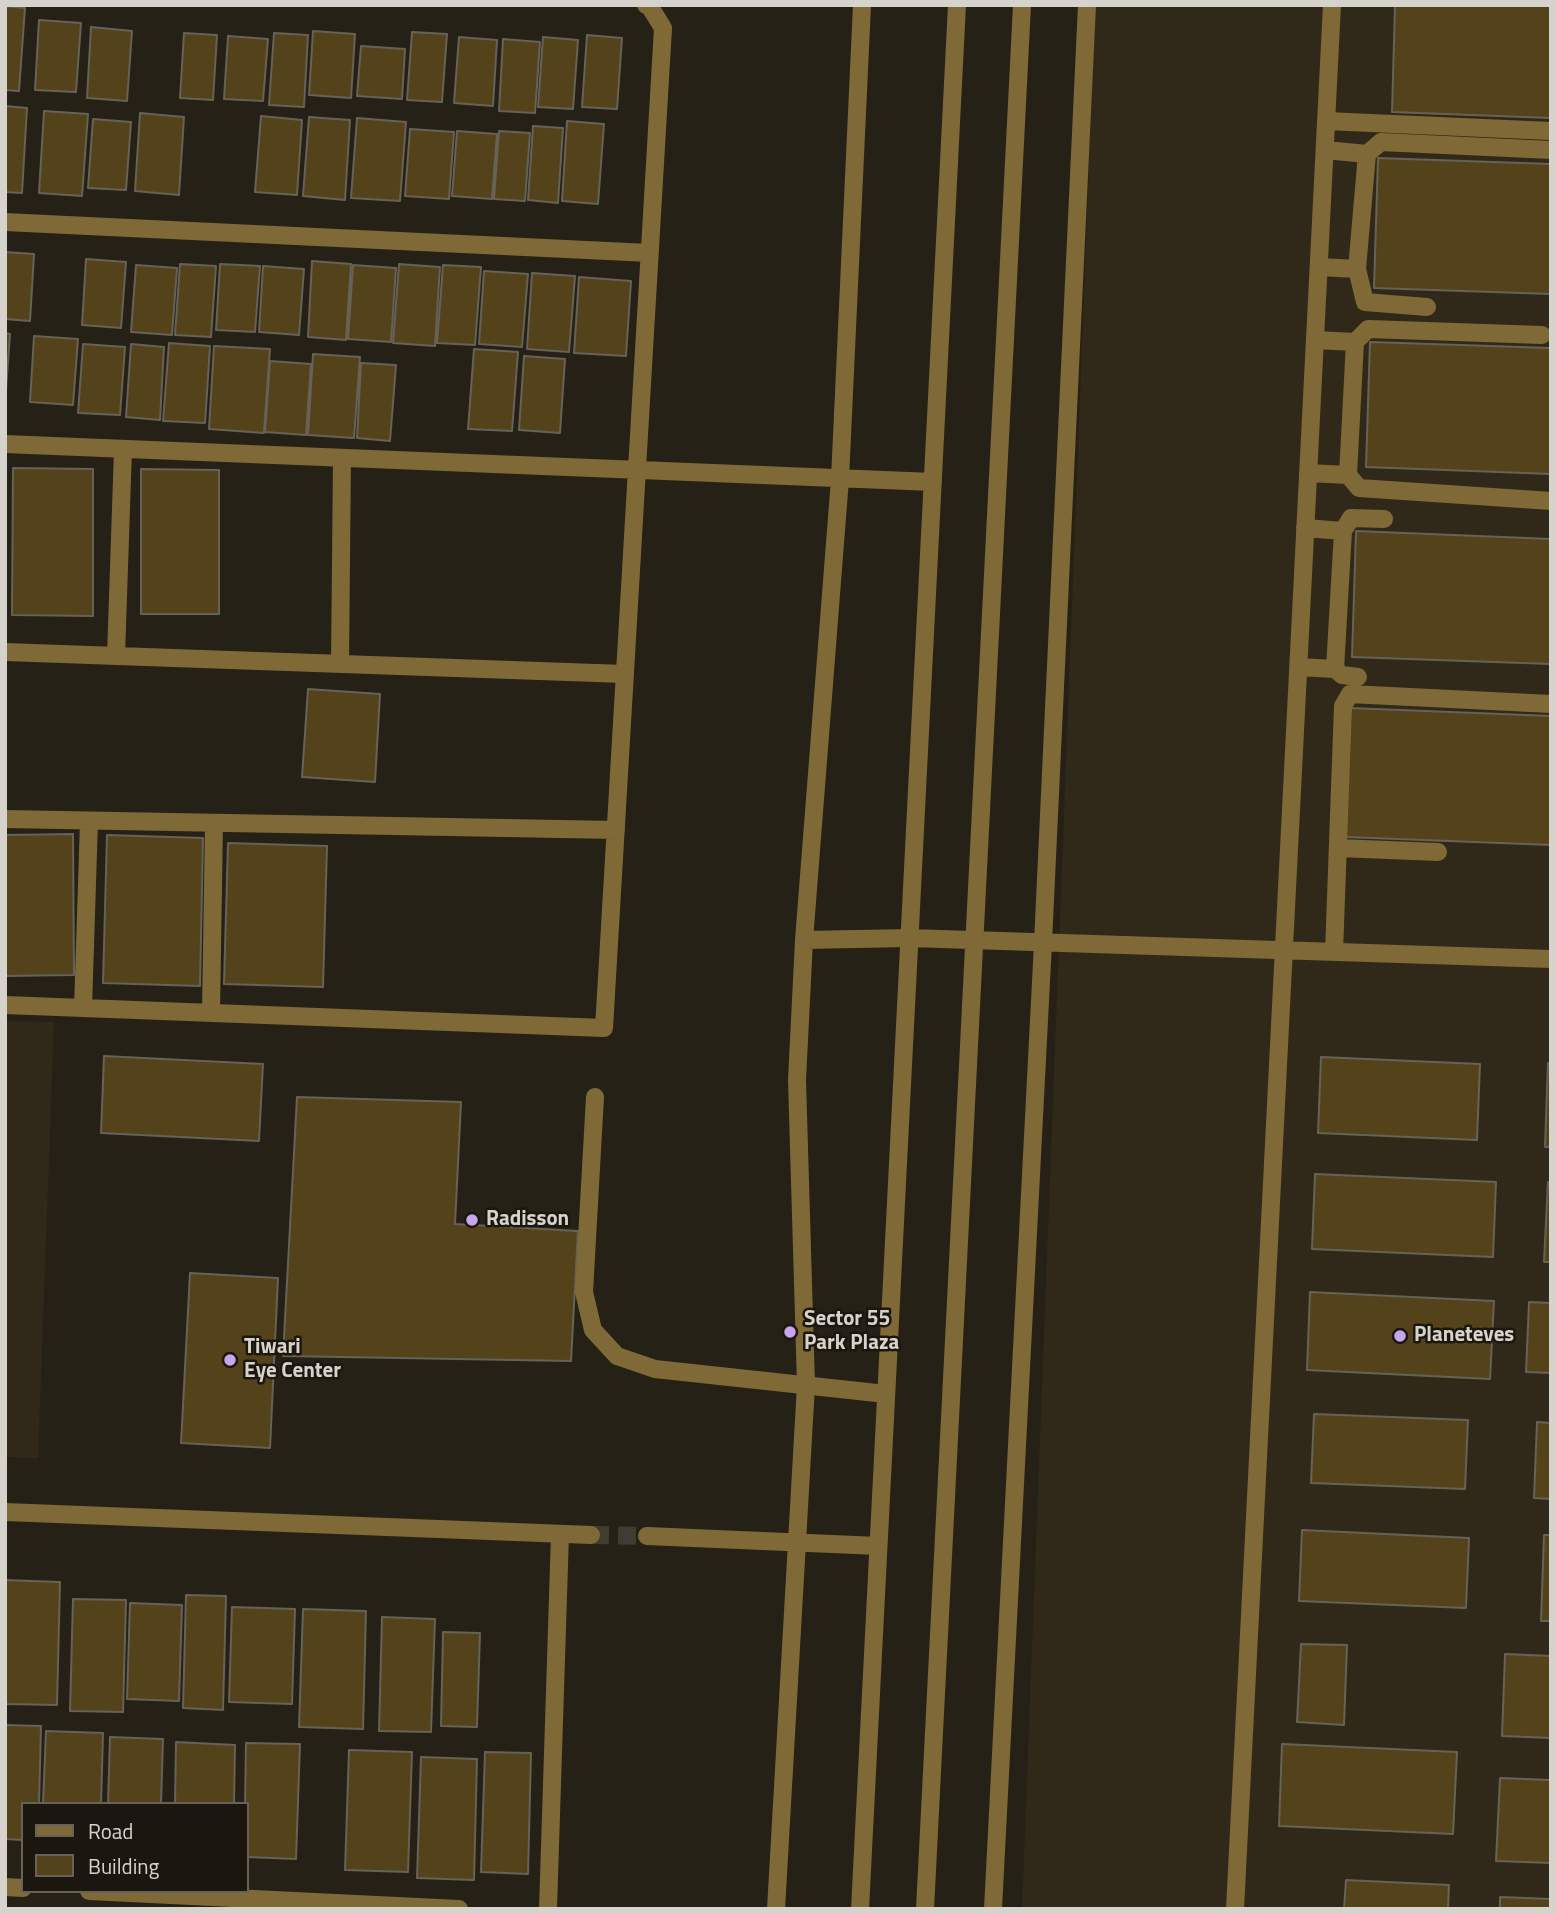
<!DOCTYPE html>
<style>
body{margin:0}
#map{position:relative;width:1556px;height:1914px;overflow:hidden;background:#252117;font-family:"Titillium Web",sans-serif}
canvas{display:block}
.frame{position:absolute;inset:0;border:7px solid #d6d3cd;pointer-events:none}
.legend{position:absolute;left:21px;top:1802px;width:228px;height:91px;box-sizing:border-box;background:#1c170e;border:2px solid #66625a;margin:0;padding:9px 12px;list-style:none;font-size:21px;color:#d6d3cd}
.legend li{display:flex;align-items:center;gap:14px;height:35px}
.legend b{width:35px;border:2px solid #66625a}
</style>
<div id="map">
<canvas width="1556" height="1914"></canvas>
<div class="frame"></div>
<ul class="legend">
<li><b style="height:9px;background:#7f6937"></b>Road</li>
<li><b style="height:19px;background:#54431a"></b>Building</li>
</ul>
</div>
<script>
const context = document.querySelector('canvas').getContext('2d');
context.lineJoin = 'round';
function fillPath(path, color) {
  context.fillStyle = color;
  context.fill(path, 'evenodd');
}
function strokePath(path, color, width, dash) {
  context.strokeStyle = color;
  context.lineWidth = width;
  context.lineCap = dash ? 'butt' : 'round';
  context.setLineDash(dash || []);
  context.stroke(path);
}
function label(font, color, halo, rows, align = 'center') {
  context.font = font + ' "Titillium Web",sans-serif';
  context.lineWidth = 5;
  context.setLineDash([]);
  context.textBaseline = 'middle';
  context.strokeStyle = halo;
  context.fillStyle = color;
  for (const [text, x, y, turn = 0] of rows) {
    context.save();
    context.translate(x, y);
    context.rotate((+turn || 0) * Math.PI / 180);
    context.textAlign = isNaN(turn) ? turn : align;
    if (halo) context.strokeText(text, 0, 0);
    context.fillText(text, 0, 0);
    context.restore();
  }
}
fillPath(new Path2D(`
 M1095 5H1551V1909H1022Z
 M5 1021 54 1022 38 1458 5 1457Z`), '#302919');
const building = new Path2D(`
 M1395 5H1551V118L1392 112Z
 M5 6 25 8 19 91 5 90Z
 M39 20 81 23 76 92 35 90Z
 M91 27 132 31 127 101 87 98Z
 M313 31 355 34 351 98 309 95Z
 M412 32 447 34 442 102 407 100Z
 M184 33 217 35 213 100 180 98Z
 M274 33 308 35 304 107 269 105Z
 M587 35 622 38 617 109 582 107Z
 M228 36 268 39 263 101 224 99Z
 M459 37 497 40 493 106 454 103Z
 M543 37 578 40 573 109 538 107Z
 M503 39 540 42 535 113 499 111Z
 M361 46 405 49 402 99 357 96Z
 M5 106 27 108 22 193 5 192Z
 M44 111 88 114 82 196 39 193Z
 M140 113 184 117 179 195 135 191Z
 M261 116 302 120 297 195 255 192Z
 M309 117 350 120 345 200 303 196Z
 M357 118 406 122 400 201 351 198Z
 M93 119 131 122 126 190 88 188Z
 M567 121 604 124 598 204 562 201Z
 M533 126 563 128 558 203 528 200Z
 M410 129 454 132 449 199 405 196Z
 M457 131 497 134 492 199 452 196Z
 M499 131 530 133 525 201 494 199Z
 M1378 158 1551 164V294L1374 288Z
 M5 252 34 254 30 321 5 319Z
 M86 259 126 262 121 328 82 325Z
 M312 261 351 264 346 340 308 337Z
 M180 264 216 266 211 337 175 335Z
 M220 264 260 266 255 332 216 330Z
 M399 264 440 267 435 346 393 343Z
 M136 265 177 268 172 335 131 332Z
 M353 265 396 268 391 342 348 339Z
 M443 265 481 267 475 345 437 343Z
 M263 266 304 269 299 335 259 332Z
 M484 271 528 274 522 347 479 344Z
 M532 273 575 276 569 352 527 349Z
 M579 277 631 281 626 356 574 353Z
 M5 333 10 334 5 404Z
 M34 336 78 339 73 405 30 402Z
 M1370 342 1551 348V474L1366 467Z
 M169 343 210 346 205 423 163 421Z
 M83 344 125 347 120 415 78 413Z
 M131 344 164 347 160 420 126 417Z
 M214 346 270 349 264 433 209 429Z
 M474 349 518 352 512 431 468 429Z
 M313 354 360 357 354 438 308 435Z
 M524 356 565 359 560 433 519 430Z
 M270 361 311 364 306 435 265 432Z
 M361 363 396 365 390 441 357 438Z
 M13 468 93 469V616L12 615Z
 M141 469 219 470V614H141Z
 M1356 531 1551 539V664L1352 657Z
 M308 689 380 694 375 782 302 777Z
 M1350 708 1551 716V845L1346 837Z
 M73 834 74 975 5 976V835Z
 M107 835 203 838 200 986 103 983Z
 M228 843 327 846 323 987 224 984Z
 M104 1056 263 1064 259 1141 101 1133Z
 M1321 1057 1480 1064 1477 1140 1318 1133Z
 M1548 1063H1551V1147H1545Z
 M297 1097 461 1102 455 1224 578 1231 571 1361 283 1356Z
 M1315 1174 1496 1182 1493 1257 1312 1249Z
 M1548 1182 1551 1183V1262H1544Z
 M190 1273 278 1278 270 1448 181 1443Z
 M1310 1292 1494 1301 1490 1379 1307 1370Z
 M1529 1302 1551 1303V1373L1526 1372Z
 M1314 1414 1468 1420 1465 1489 1311 1483Z
 M1537 1422 1551 1423V1499L1534 1498Z
 M1302 1530 1469 1538 1466 1608 1299 1601Z
 M1544 1535H1551V1621H1541Z
 M5 1580 60 1582 57 1705 5 1704Z
 M186 1595 226 1596 223 1710 183 1708Z
 M73 1599 126 1600 123 1712 70 1711Z
 M130 1603 182 1605 179 1701 127 1699Z
 M232 1607 295 1609 292 1704 229 1702Z
 M303 1609 366 1611 363 1729 299 1727Z
 M382 1617 435 1619 431 1732 379 1731Z
 M443 1632 480 1633 477 1727 441 1726Z
 M1301 1644 1347 1645 1344 1725 1297 1722Z
 M1505 1654 1551 1656V1738L1502 1736Z
 M5 1725 41 1726 39 1804H23V1840L5 1839Z
 M46 1731 103 1733 101 1804H43Z
 M110 1737 163 1739 161 1804H108Z
 M176 1742 235 1745 234 1804H175Z
 M246 1743 300 1744 296 1859 247 1857V1804H245Z
 M1282 1744 1457 1752 1453 1834 1279 1826Z
 M349 1750 412 1752 408 1872 345 1870Z
 M485 1752 531 1753 528 1874 481 1872Z
 M421 1757 477 1759 474 1880 417 1878Z
 M1500 1778 1551 1780V1863L1496 1861Z
 M1346 1880 1449 1885 1448 1909H1344Z
 M1500 1897 1551 1899V1909H1500Z`);
fillPath(building, '#54431a');
strokePath(building, '#676257', 2);
strokePath(new Path2D(`
 M591 1535 647 1536`), '#403c32', 18, [18, 9]);
strokePath(new Path2D(`
 M1326 121 1551 131
 M1325 150 1367 154
 M5 222 649 253
 M1319 267 1357 269
 M1427 307 1365 302 1357 269 1367 154 1381 142 1551 150
 M1542 335 1368 329 1355 342 1348 475 1359 488 1551 501
 M1315 340 1355 342
 M5 444 933 482
 M1308 473 1348 475
 M1305 528 1343 531
 M5 652 624 674
 M116 656 123 449
 M340 664 342 458
 M1298 667 1335 669
 M1358 677 1342 675 1335 669 1343 531 1351 518 1384 519
 M5 819 616 830
 M1338 848 1438 852
 M804 940 910 938 1551 959
 M1334 952 1343 706 1350 694 1551 704
 M5 1005 604 1028 663 28 650 7 646 5
 M83 1008 89 821
 M211 1013 214 823
 M595 1097 584 1292 593 1330 617 1356 655 1369 886 1394
 M5 1512 591 1535
 M647 1536 878 1546
 M5 1887 23 1888
 M89 1891 459 1909
 M548 1909 560 1534
 M776 1909 806 1385 797 1080 804 940 840 479 862 5
 M860 1909 957 5
 M925 1909 1022 5
 M993 1909 1043 943 1087 5
 M1235 1909 1332 5`), '#7f6937', 18);
for (const [x, y, r, color] of [
 [472,1220,7,"#c8a6ef"],
 [790,1332,7,"#c8a6ef"],
 [1400,1336,7,"#c8a6ef"],
 [230,1360,7,"#c8a6ef"]
]) {
  const dot = new Path2D();
  dot.arc(x, y, r, 0, 2 * Math.PI);
  context.fillStyle = color;
  context.fill(dot);
  strokePath(dot, '#1c170e', 2.5);
}
label('bold 21px', '#d6d3cd', '#1c170e', [
 ["Radisson",486,1220],
 ["Sector 55",804,1320],
 ["Park Plaza",804,1344],
 ["Planeteves",1414,1336],
 ["Tiwari",244,1348],
 ["Eye Center",244,1372]
], 'left');
</script>
